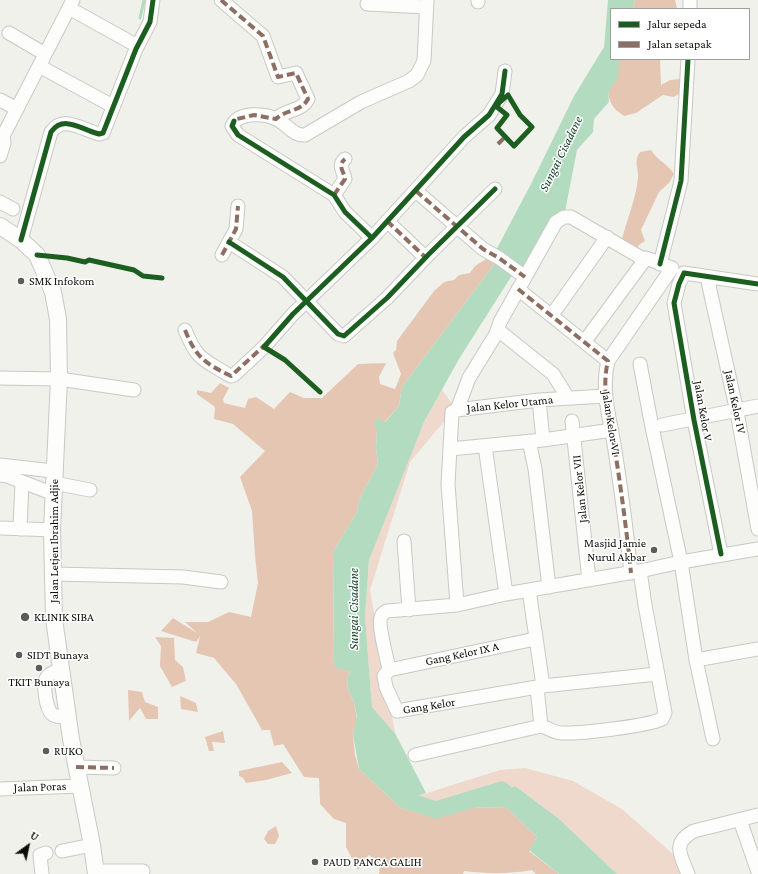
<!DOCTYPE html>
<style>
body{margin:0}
#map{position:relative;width:758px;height:874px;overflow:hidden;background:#f1f1ec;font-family:"Crimson Pro",serif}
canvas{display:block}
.legend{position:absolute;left:610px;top:8px;width:140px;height:52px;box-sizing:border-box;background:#fff;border:1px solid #9e9e9d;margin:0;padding:5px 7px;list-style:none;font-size:12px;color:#0c0c09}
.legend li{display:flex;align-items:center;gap:8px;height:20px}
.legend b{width:20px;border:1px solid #9e9e9d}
.north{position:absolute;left:8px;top:826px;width:40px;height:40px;-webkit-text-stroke:3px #fff;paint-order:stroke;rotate:33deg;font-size:11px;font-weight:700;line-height:16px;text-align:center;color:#0c0c09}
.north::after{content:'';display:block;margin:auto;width:14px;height:18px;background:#0c0c09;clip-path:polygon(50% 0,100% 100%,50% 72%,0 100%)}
</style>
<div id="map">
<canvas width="758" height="874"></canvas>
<ul class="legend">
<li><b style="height:5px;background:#1b5e20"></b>Jalur sepeda</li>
<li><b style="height:5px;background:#8d6e63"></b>Jalan setapak</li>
</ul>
<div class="north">U</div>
</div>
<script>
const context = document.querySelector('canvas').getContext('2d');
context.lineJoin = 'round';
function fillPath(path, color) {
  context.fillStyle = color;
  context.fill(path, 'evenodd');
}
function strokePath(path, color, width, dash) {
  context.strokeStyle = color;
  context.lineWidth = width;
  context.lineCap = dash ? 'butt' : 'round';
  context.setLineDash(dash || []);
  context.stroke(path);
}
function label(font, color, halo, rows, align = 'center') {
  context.font = font + ' "Crimson Pro",serif';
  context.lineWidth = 3;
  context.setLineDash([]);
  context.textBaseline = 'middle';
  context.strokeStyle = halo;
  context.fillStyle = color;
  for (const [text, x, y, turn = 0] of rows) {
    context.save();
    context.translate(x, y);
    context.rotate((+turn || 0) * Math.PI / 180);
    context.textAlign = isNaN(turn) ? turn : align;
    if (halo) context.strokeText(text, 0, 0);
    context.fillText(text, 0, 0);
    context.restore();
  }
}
fillPath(new Path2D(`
 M442 390 457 410 452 412 410 462 370 590 395 733 372 707 365 617 369 560 408 458 424 422Z
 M525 768 573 781 622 809 684 864 690 874H617L558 818 515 786 436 810 405 800 500 770Z`), '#eed9cc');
fillPath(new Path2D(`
 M635 0H675L677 9H633Z
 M620 59H660L661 85 670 80 681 79 684 90 674 97 663 95 636 113 624 116C598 99 611 83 620 59Z
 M651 150C659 162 666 162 674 174L669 183 659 192 641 230 645 241 639 245 636 250 622 239C627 219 636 199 638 178 639 167 633 162 640 152Z
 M494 254 499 258 402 387 399 406 377 430 376 447 378 464 359 500 357 512 333 552 334 661 350 670 347 679 348 689 354 702 357 719 353 735 355 755 359 769 401 808 427 815 466 808 506 807 537 837 529 851 559 874H536L532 870C509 874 487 874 464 871L463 874H379L380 865 369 855 358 870 346 847V823L334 819 320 804 319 778 304 777 283 744 274 746 270 730H262L236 684 214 658 196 653 200 636 196 642 161 631 173 618 197 633 185 622H208L229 612 251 617 258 583 255 556 252 511 240 477 265 451 233 424 214 419 215 407 197 394V390L211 393 220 383 229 388 223 399 224 403 245 408 248 399 256 397 274 409 290 392 304 398H322L358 364 386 363 379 377 380 384 395 389 401 374 393 353 396 350 397 341 434 291 444 282 454 280 459 275 470 273 475 266Z
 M155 637 174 638 175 660 183 667 186 681 172 687 160 666 161 646Z
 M128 690 142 692 145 702 158 707V719H146L140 708 129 721Z
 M180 696 196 703 198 712 181 709Z
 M223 731 225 743 212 742 214 751H209L205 737Z
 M282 762 292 773 266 780 246 783 243 778 239 776V771Z
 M276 826 279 836 275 844H268L264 839 268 831Z`), '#e5c6b3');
fillPath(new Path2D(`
 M608 0H635L633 9H611V59H620L617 81C608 87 608 92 609 102L594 119 593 132 577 150 564 217 525 277 516 269 459 359 424 422 369 560 365 617 372 707 395 733 426 793 405 800 436 810 515 786 558 818 617 874H559L529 850 537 837 506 807 466 808 427 815 401 808 359 769 353 735 357 717 354 702 348 689 347 679 350 671 335 668 334 661 333 552 357 512 359 500 378 464 376 447 377 430 374 424 377 418 385 422 399 406 402 387 499 258 494 254 532 182 574 96 604 47Z`), '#b3dbc0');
strokePath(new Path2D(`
 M140 18 144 0`), '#b3dbc0', 3);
strokePath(new Path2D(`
 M444 357 455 337 486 296
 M395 780 405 800 436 810 502 790 518 807`), '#b3dbc0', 17);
const minor = new Path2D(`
 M221 0 263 36 278 77 296 73 308 99C301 112 286 109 276 119
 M478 2V0
 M367 4 426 7
 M69 8 132 43
 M690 9V0
 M9 33 45 54
 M39 66 109 104
 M0 100 17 109
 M0 138 3 136 73 0
 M0 156 4 143 3 136
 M416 191 483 249 499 258 525 277
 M334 195 345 179C344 171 337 166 345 159
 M0 202 13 209
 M387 221 425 257
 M372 238 345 212 334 195 238 135 232 126C238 111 266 113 278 120 288 125 293 136 305 135L361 102 409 81 417 75 424 61 427 0
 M21 240 51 132C64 114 82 130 99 134L103 133 136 49 150 22 153 0
 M229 242 283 277 338 334 344 336 387 298 429 254 495 189
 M222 255 236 229 238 206
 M660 264 681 181 688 59
 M707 277 737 412 758 529
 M518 289 608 361
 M552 315 607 237
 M185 330C197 359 201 358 227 374L231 376 234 375 264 347 293 314 372 238 464 137 489 115 502 94 505 71
 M498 330 553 374 568 398
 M585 341 646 258 672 268 608 361C600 393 612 425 616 457 622 496 627 534 631 573
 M640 364 652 427 681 562 696 660 758 649
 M0 378 59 379 134 390
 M539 400 543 440
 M457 410 469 378 496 334 500 322 556 222 564 217H571L645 260
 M572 421 589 580
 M662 425 758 406
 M529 441 535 469 549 587
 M485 446 506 594
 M450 449 543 440 612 430
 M0 465 53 471
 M0 475 7 476 54 494
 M54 483 90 490
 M2 528 52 530
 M20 529 22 482
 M404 541 409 610
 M721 554 694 420 674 303 679 284 684 273 758 284
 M640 571 681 562 758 549
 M53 574 183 577 221 582
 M529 590 543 686
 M457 605 448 484 452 412 457 410 539 400 605 396
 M696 660 713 739
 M61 670C56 671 50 673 47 677 42 682 46 709 52 714 56 717 62 717 67 716
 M389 670 535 639
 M537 687 541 726
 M415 755 541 726C549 728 554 733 562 733 579 734 648 726 662 719L665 713 645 605 640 571 506 594 457 605 387 611C385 612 383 613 382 615 376 622 388 660 389 670L384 676 386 687 397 711 543 686 657 674
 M76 767 114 768
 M0 789 80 786
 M740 820 758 872
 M62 851 92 845
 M96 871H143
 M42 874 40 855 46 853
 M688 874C681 856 671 843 694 831L758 815`);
const major = new Path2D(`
 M0 226 21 240 37 255 53 292 58 319 59 379 52 530 54 619 71 739 92 845 96 874`);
strokePath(minor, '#c8c8c4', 15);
strokePath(major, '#c8c8c4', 18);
strokePath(minor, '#fdfdfc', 13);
strokePath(major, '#fdfdfc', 16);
strokePath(new Path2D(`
 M221 0 263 36 278 77 296 73 308 99C301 112 286 109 276 119L254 115 237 119 233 124
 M498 144 505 137
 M416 191 483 249 499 258 525 277
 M334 195 345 179C344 171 337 166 345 159
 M387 221 425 257
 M222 255 236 229 238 206
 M518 289 608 361C600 393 612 425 616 457 622 496 627 534 631 573
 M185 330C196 357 204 363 231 376L266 344
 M76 767 114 768`), '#8d6e63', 4, [8, 4]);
strokePath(new Path2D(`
 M508 95 520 115 532 127 514 146 497 128 507 115 497 107 499 103Z
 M234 121 232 126 238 135 334 195 345 212 372 238
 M21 240 51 132C64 114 82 130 99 134L103 133 136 49 150 22 153 0
 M229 242 283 277 338 334 344 336 387 298 429 254 495 189
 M37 255 67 258 85 262 89 260 134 270 143 276 162 278
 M660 264 681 181 688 59
 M320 392 285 360 264 347 293 314 372 238 464 137 489 115 502 94 505 71
 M721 554 694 420 674 303 679 284 684 273 758 284`), '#1b5e20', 5);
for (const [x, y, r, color] of [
 [21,281,4,"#5c5c58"],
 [654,550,4,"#5c5c58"],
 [25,617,5,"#5c5c58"],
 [19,655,4,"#5c5c58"],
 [39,668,4,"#5c5c58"],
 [46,751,4,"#5c5c58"],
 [315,862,4,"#5c5c58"]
]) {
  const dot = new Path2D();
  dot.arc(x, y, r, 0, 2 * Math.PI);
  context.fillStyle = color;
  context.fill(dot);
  strokePath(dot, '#fff', 1.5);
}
label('12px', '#0c0c09', '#fff', [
 ["SMK Infokom",29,281],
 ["Masjid Jamie",646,543,"right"],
 ["Nurul Akbar",646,557,"right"],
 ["KLINIK SIBA",34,617],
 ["SIDT Bunaya",27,655],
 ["TKIT Bunaya",39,682,"center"],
 ["RUKO",54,751],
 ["PAUD PANCA GALIH",323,862]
], 'left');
label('12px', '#0c0c09', '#fff', [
 ["Jalan Kelor IV",735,402,78],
 ["Jalan Kelor Utama",510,404,-6],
 ["Jalan Kelor V",703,411,80],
 ["Jalan Kelor VI",611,423,81],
 ["Jalan Kelor VII",580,489,-96],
 ["Jalan Letjen Ibrahim Adjie",54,541,-90],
 ["Gang Kelor IX A",462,654,-12],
 ["Gang Kelor",429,706,-9],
 ["Jalan Poras",40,787,-2]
]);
label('italic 13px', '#16432a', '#fff', [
 ["Sungai Cisadane",561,154,-64],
 ["Sungai Cisadane",354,609,-90]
]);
</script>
